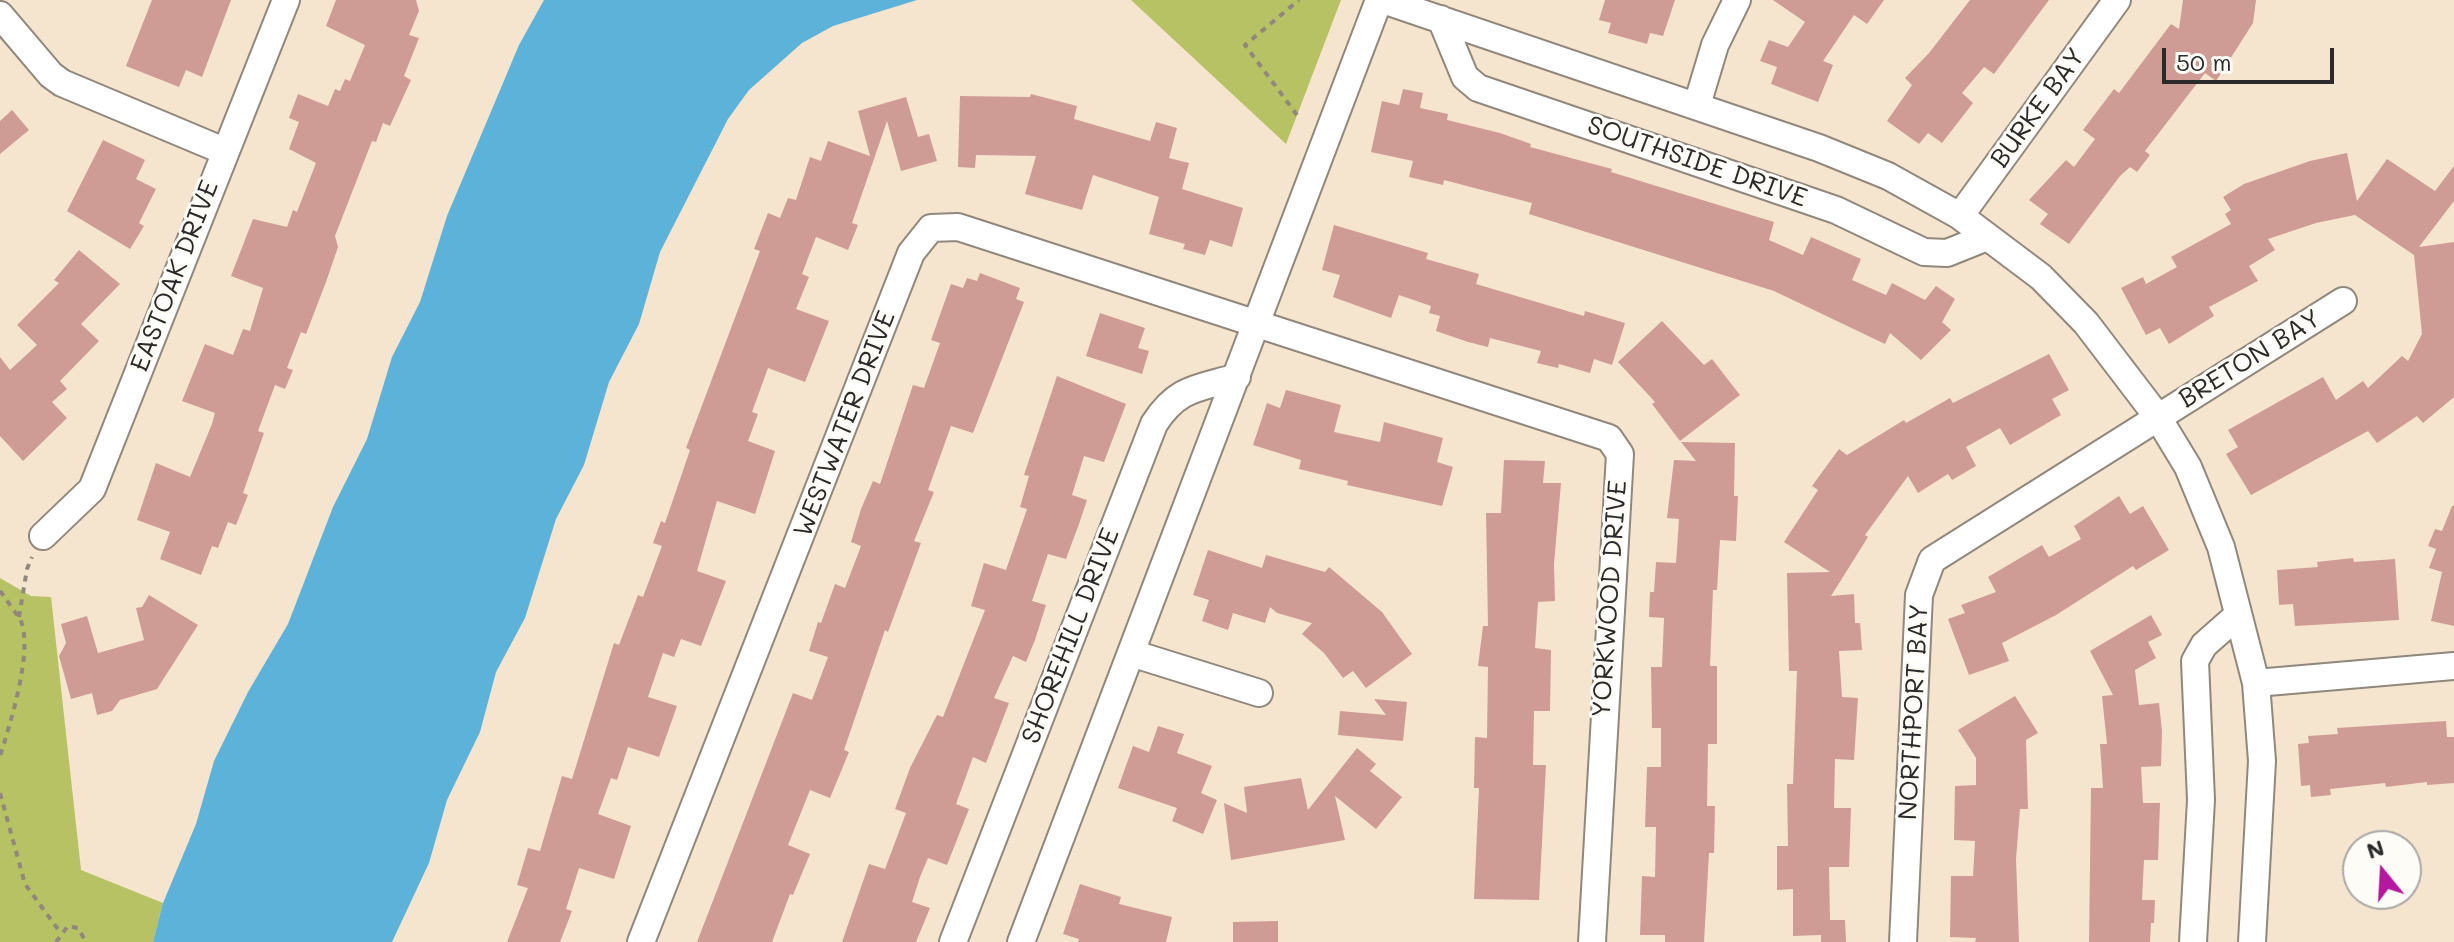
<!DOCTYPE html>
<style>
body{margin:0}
#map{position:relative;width:2454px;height:942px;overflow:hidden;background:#f6e5ce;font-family:Mali,sans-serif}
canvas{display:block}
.north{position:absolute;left:2342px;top:830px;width:80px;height:80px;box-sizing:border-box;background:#fdfcf7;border:2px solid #a9a8a5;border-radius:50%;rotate:342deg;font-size:22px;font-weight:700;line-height:32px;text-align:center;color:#2b2b2b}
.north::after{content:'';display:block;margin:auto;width:28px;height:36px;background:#b5179e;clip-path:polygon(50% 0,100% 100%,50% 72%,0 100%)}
.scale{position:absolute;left:2162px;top:48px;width:172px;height:36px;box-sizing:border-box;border:4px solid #2b2b2b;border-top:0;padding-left:10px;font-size:24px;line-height:28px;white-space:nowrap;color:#2b2b2b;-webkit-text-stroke:6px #fdfcf7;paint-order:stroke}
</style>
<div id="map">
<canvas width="2454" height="942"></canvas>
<div class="north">N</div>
<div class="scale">50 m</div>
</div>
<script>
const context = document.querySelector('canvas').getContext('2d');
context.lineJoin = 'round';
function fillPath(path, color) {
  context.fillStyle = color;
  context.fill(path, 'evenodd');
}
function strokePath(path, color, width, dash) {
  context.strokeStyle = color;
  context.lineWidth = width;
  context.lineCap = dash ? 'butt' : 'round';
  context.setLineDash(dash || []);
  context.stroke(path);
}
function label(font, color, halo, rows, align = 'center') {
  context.font = font + ' Mali,sans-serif';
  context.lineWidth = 6;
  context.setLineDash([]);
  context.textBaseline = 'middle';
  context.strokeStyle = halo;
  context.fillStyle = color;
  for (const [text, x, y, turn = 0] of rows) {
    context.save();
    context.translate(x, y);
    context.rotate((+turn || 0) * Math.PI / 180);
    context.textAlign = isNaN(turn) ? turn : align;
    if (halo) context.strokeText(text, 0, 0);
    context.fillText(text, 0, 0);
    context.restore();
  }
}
fillPath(new Path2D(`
 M1131 0H1341L1286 144Z
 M0 578 31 596 51 597 81 870 163 903 153 942H0Z`), '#b6c264');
fillPath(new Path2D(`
 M544 0H917L833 26 802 43 749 90 728 119 660 252 639 324 609 382 584 465 556 519 525 618 496 672 480 732 447 800 429 863 392 942H153L163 903 196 824 214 761 248 692 288 624 333 507 367 439 392 357 420 302 447 216 519 45Z`), '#5db2da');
fillPath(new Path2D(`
 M152 0H231L202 77 186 70 179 87 126 66Z
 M336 0H416L419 11 409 35 419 38 404 76 411 80 390 126 383 123 376 142 372 141 335 236 338 247 326 282 306 334 301 332 287 368 293 370 285 389 275 385 258 431 264 433 243 493 248 495 236 525 228 522 218 548 212 546 201 575 160 559 170 532 137 520 156 463 190 477 212 424 215 413 182 401 205 344 233 355 243 329 250 331 263 288 231 276 253 219 287 227 293 210 297 212 316 163 289 149 299 122 289 118 298 94 328 106 335 89 340 91 345 79 350 81 365 45 326 26Z
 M1605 0H1675L1663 36 1650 33 1647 44 1608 33 1611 23 1599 20Z
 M1773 0H1884L1867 24 1854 15 1823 61 1833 65 1818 102 1771 84 1777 67 1760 61 1769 40 1788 47 1805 22Z
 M1970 0H2049L1994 74 1984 67 1962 93 1973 103 1942 143 1928 133 1919 144 1887 121 1912 85 1905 78 1929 53Z
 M2183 0H2256L2253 23 2216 81 2205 73 2145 151 2150 155 2137 172 2130 167 2120 176 2069 244 2040 224 2048 214 2029 200 2066 160 2074 167 2095 139 2083 130 2114 89 2119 93 2171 24 2179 29Z
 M1403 89 1423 93 1420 108 1448 114 1447 120 1500 133 1531 144 1530 147 1612 169 1611 172 1774 222 1769 240 1803 255 1811 237 1861 259 1852 280 1886 295 1892 283 1925 300 1936 286 1955 299 1942 322 1951 330 1921 360 1890 333 1885 344 1774 291 1529 214 1532 203 1444 180 1443 185 1409 177 1413 161 1371 152 1382 101 1399 105Z
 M1031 94 1077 106 1074 119 1150 141 1156 122 1177 128 1169 158 1189 163 1182 189 1243 208 1232 247 1210 240 1205 255 1183 249 1185 244 1149 234 1159 197 1093 175 1082 210 1025 194 1036 156 976 155 975 168 958 167 960 96 1030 97Z
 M906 97 918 137 929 134 937 161 901 171 887 121 852 223 858 225 848 250 816 237 802 274 809 277 796 309 829 321 805 382 768 368 752 412 758 414 748 441 775 451 755 514 717 501 697 571 726 581 701 646 681 639 674 657 663 653 648 697 677 706 659 757 628 747 617 780 611 778 598 814 631 826 614 879 579 868 566 909 572 911 560 942H507L528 888 517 885 528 848 540 851 562 776 572 779 614 643 619 645 638 595 643 597 662 546 653 543 661 521 665 523 690 450 686 448 760 251 754 249 768 213 780 218 788 198 796 200 810 157 821 161 828 141 870 156 858 111Z
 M12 110 29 130 0 154V121Z
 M103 140 145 160 136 179 156 189 139 223 144 226 130 249 67 211Z
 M2347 153 2357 201 2387 159 2435 191 2454 166V201L2419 247 2454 242V397L2423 423 2417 416 2377 443 2368 431 2251 495 2226 454 2238 447 2228 430 2323 377 2336 400 2363 381 2368 388 2402 356 2408 361 2422 334 2414 255 2355 215 2316 223 2268 239 2275 250 2249 266 2258 281 2209 307 2214 316 2169 344 2160 328 2146 335 2121 288 2143 277 2146 284 2177 267 2171 257 2231 224 2225 214 2231 210 2223 197 2244 184 2310 161Z
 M1334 225 1428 253 1426 259 1479 274 1476 284 1584 316 1585 311 1625 323 1612 365 1594 359 1590 373 1559 364 1558 368 1537 363 1541 351 1490 338 1488 347 1468 342 1436 331 1440 316 1429 313 1431 306 1399 295 1391 318 1333 297 1340 275 1322 270Z
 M79 250 120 284 81 324 99 341 60 381 67 389 52 402 67 418 23 461 0 436V357L10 370 37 345 17 325 59 283 54 280Z
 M980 273 1020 288 1016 299 1024 302 973 433 951 426 928 490 934 492 914 541 921 543 888 632 885 630 844 750 849 752 830 798 810 790 788 845 810 854 793 895 790 894 772 942H697L793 693 812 700 828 657 809 651 818 622 821 623 835 584 845 588 861 546 851 542 861 509 873 481 880 484 913 385 924 388 940 343 931 340 951 284 963 288 967 278 977 281Z
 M1100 313 1145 328 1138 348 1149 351 1142 374 1086 356Z
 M1662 321 1704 365 1712 359 1740 395 1680 441 1652 404 1655 402 1618 362Z
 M2049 354 2069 390 2052 399 2061 415 2010 445 2000 428 1966 447 1976 466 1952 480 1948 474 1918 493 1908 476 1865 535 1868 537 1831 596 1854 594 1855 623H1860L1862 650 1839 651 1842 697 1858 698 1854 760 1835 759 1834 808H1851L1849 867H1829L1830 920H1845L1846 942H1821V935L1793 936V889L1777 890V846H1788L1787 784H1793L1797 671H1789L1787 573 1830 572 1784 542 1818 490 1812 486 1839 449 1847 455 1904 420 1906 423 1950 398 1953 403Z
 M1057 376 1126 404 1104 462 1084 456 1072 495 1087 500 1079 524 1066 559 1048 554 1032 601 1046 605 1035 640 1026 662 1013 656 994 698 1009 703 986 763 973 757 956 804 969 809 947 865 928 858 920 877 912 902 930 908 916 942H842L869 864 885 869 906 813 895 809 910 768 937 715 943 717 985 610 971 606 984 563 1006 570 1027 509 1020 507 1029 476 1024 475Z
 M1286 390 1341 405 1334 432 1380 442 1384 422 1443 438 1437 462 1453 467 1442 506 1347 485 1348 481 1299 469 1301 460 1253 445 1267 403 1280 408Z
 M1681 442 1735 443 1734 496H1738L1736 541 1720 540 1717 590H1713L1710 666H1717V744H1708L1707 806H1715L1714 853H1709L1704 942H1665V935H1640L1642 876 1655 877 1656 827H1645L1647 767H1661V728H1652L1651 667H1662L1664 618 1649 617 1650 592H1654L1656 562 1676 563 1679 519 1667 518 1674 460 1696 461Z
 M1504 460 1545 461 1543 483H1561L1554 564 1555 601 1538 602 1535 648 1551 650 1550 711H1534L1533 765H1546L1539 900 1474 899 1479 788H1474L1475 737 1487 738 1488 667 1478 666 1483 626H1488L1486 513H1501Z
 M2119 496 2130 514 2143 506 2169 550 2136 570 2133 566 2056 615 2002 643 2009 661 1969 675 1948 619 1965 613 1961 605 1996 592 1988 577 2042 545 2049 557 2081 539 2074 526Z
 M2452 506H2454V626L2431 621 2442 572 2429 568 2436 549 2428 546 2435 529 2442 531Z
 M1208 550 1262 568 1266 555 1325 572 1329 567 1382 612 1412 654 1366 688 1353 671 1343 678 1324 653 1302 634 1312 623 1277 613 1270 607 1265 623 1233 613 1228 630 1202 621 1209 600 1193 595Z
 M2353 558 2354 562 2395 559 2399 620 2295 626 2293 604 2279 605 2277 570 2318 567 2317 562Z
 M149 595 198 625 157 689 120 700 112 711 97 715 92 693 71 699 59 656 66 643 61 624 87 616 98 653 144 640 136 608 142 607Z
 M2151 615 2162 635 2148 642 2156 658 2135 670 2139 705 2159 703 2162 731 2161 766 2141 767 2143 803H2160L2158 860H2144L2142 900H2155L2154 923H2151L2150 942H2089L2091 788H2103L2100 744H2107L2102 696 2113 695 2090 651Z
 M2015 696 2038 733 2026 740 2028 809H2020L2016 859 2019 942H1975L1976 938 1950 937 1951 876H1973L1975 841 1954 840 1955 786 1976 785V758L1958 730Z
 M1374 699 1407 702 1403 741 1338 735 1340 711 1386 715Z
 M2446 721 2447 737H2454V783L2427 785V782L2386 787 2385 783 2330 789 2331 795 2311 797 2310 785 2301 786 2298 744 2309 743 2308 736 2338 734 2337 728Z
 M1158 726 1184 734 1177 753 1212 766 1201 793 1217 800 1203 834 1172 821 1177 808 1118 788 1133 746 1149 752Z
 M1357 748 1376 764 1370 771 1402 797 1376 829 1335 796 1345 840 1231 860 1224 803 1247 813 1244 787 1301 778 1308 810Z
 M1080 884 1121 897 1119 904 1172 917 1166 942H1078L1079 939 1063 934Z
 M1278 921V942H1233V922Z`), '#ce9c95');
const minor = new Path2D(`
 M1383 0 1819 148 1888 176 1960 216 2041 277 2086 323 2157 416 2188 467 2221 547 2256 683 2262 761 2252 942
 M0 15 51 75 62 83 224 151
 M1441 19 1465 77 1478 88 1836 210 1924 252 1947 253 1987 237
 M1697 105 1715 45 1737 0
 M1960 216 2117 0
 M43 536 92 489 286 0
 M1131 653 1259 693
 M2256 683 2454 666
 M641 942 911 253 931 228 958 227 1609 438 1620 454 1592 942
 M953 942 1154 424C1178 387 1197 389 1237 377
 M1021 942 1379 0
 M1903 942 1919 595 1932 560 2343 301
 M2193 942 2201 800 2195 661 2204 645 2238 615`);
strokePath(minor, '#90887c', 30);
strokePath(new Path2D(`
 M1297 115 1245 45 1299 0
 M0 591C6 599 12 608 18 616 37 641 9 728 0 756
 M19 617 27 569 32 557
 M0 793 25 884 60 932
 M56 942 68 926 78 928 86 942`), '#90887c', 4, [6, 6]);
strokePath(minor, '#fff', 26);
label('26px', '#2b2b2b', '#fdfcf7', [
 ["BURKE BAY",2038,108,-54],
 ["SOUTHSIDE DRIVE",1697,162,19],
 ["EASTOAK DRIVE",175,276,-69],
 ["BRETON BAY",2250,359,-32],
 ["WESTWATER DRIVE",845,424,-69],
 ["YORKWOOD DRIVE",1610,599,-86],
 ["SHOREHILL DRIVE",1071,636,-69],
 ["NORTHPORT BAY",1914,712,-87]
]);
</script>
